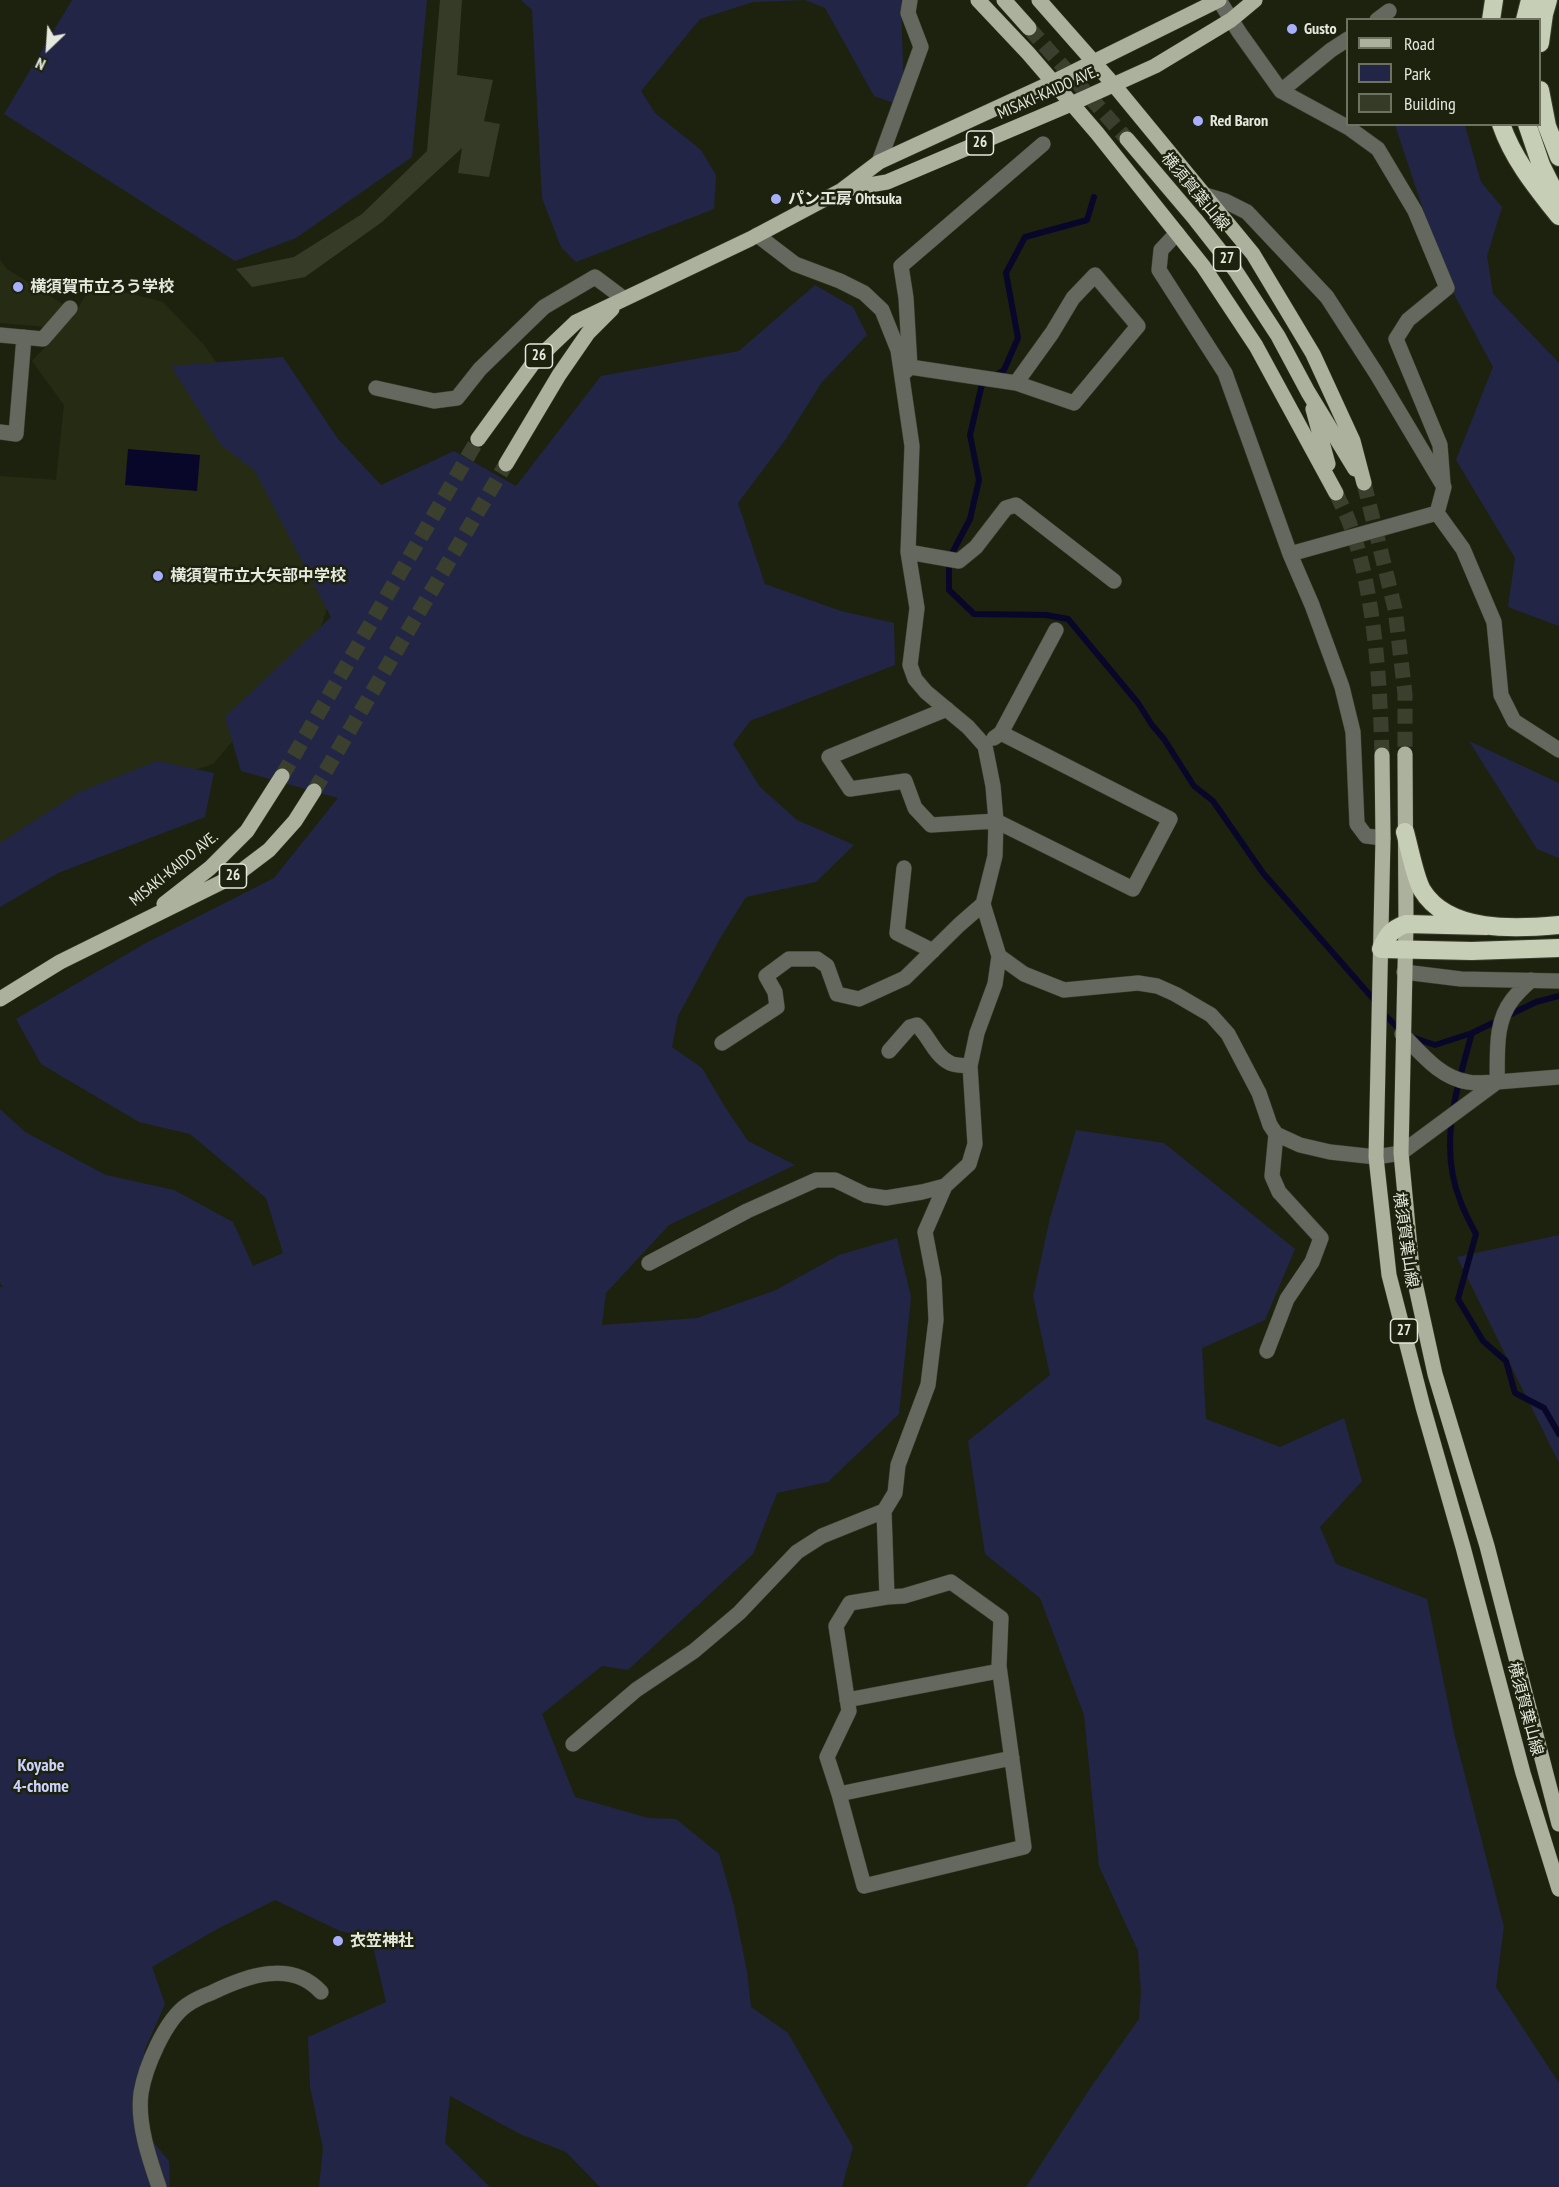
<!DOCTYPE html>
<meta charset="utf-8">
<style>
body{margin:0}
#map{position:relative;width:1559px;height:2187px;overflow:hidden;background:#1d220f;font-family:"PT Sans Narrow",sans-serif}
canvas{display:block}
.legend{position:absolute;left:1346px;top:18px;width:195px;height:108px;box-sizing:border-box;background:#1d220f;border:2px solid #6d7261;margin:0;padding:8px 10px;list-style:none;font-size:18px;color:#e5e9dd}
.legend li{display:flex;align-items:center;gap:12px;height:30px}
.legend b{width:30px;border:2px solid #6d7261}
.north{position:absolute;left:18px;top:18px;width:60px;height:60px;-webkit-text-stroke:4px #1d220f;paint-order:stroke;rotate:205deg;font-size:16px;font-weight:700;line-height:24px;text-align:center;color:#e5e9dd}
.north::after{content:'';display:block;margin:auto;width:21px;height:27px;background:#e5e9dd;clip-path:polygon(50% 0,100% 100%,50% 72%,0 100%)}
</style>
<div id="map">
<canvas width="1559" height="2187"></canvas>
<ul class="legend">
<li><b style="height:8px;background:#abb19d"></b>Road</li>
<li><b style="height:16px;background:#232546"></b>Park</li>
<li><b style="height:16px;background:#353b27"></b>Building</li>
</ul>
<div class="north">N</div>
</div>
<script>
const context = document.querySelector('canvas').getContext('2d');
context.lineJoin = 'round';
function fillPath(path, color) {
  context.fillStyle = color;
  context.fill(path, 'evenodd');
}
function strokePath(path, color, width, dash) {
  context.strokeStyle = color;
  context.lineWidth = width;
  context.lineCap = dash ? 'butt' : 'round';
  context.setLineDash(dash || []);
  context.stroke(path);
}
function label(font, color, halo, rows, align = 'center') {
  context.font = font + ' "PT Sans Narrow","Noto Sans JP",sans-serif';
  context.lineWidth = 5;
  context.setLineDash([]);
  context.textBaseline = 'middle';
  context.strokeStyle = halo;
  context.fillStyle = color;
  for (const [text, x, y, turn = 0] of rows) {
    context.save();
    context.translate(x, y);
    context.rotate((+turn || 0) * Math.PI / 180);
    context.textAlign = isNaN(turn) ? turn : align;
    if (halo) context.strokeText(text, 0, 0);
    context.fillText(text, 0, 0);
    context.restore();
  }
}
fillPath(new Path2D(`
 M0 260 7 269 66 306 46 327 0 323Z
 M92 284 163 302 204 345 279 450 330 599 314 647 213 764 69 812 0 875V476L56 480 64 405 32 361 73 317Z`), '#262c13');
fillPath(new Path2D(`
 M72 0H427L412 157 296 238 235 261 4 114Z
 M521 0H901L904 98 891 102 874 96 825 8 805 0 753 2 700 19 641 91 655 113 701 150 716 175 714 209 576 262 561 247 542 198 532 10Z
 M1395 125H1465L1481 182 1502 207 1487 256 1493 294 1559 363V626L1508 607 1515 558 1456 460 1493 367 1447 281Z
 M815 285 853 307 867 335 822 382 786 439 738 503 765 584 841 611 894 623 895 665 750 721 733 744 760 787 797 820 854 845 816 882 746 897 719 940 678 1016 672 1047 702 1068 725 1107 748 1141 795 1165 669 1225 606 1293 602 1325 697 1318 776 1290 839 1255 897 1238 911 1297 899 1414 828 1482 777 1493 753 1554 628 1670 602 1666 542 1714 575 1797 648 1818 676 1819 719 1854 734 1906 747 1972 751 2007 788 2033 853 2147 842 2187H600L566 2152 520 2134 450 2096 445 2143 490 2187H319L323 2148 310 2087 308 2037 386 2002 371 1938 340 1931 275 1900 217 1929 152 1967 165 2004 145 2049 133 2118 169 2161 170 2187H0V1287H3L0 1283V1109L25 1132 106 1175 174 1190 233 1222 253 1266 283 1253 266 1198 190 1134 139 1122 41 1064 16 1019 144 944 274 878 338 798 241 771 225 717 331 617 255 471 220 444 171 366 283 357 338 439 381 485 454 451 516 486 601 376 739 351Z
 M1469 741 1559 783V858L1537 849Z
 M157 761 214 773 205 817 58 873 0 907V843L79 792Z
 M1076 1130 1164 1143 1295 1249 1265 1320 1202 1348 1206 1419 1280 1447 1344 1418 1362 1481 1320 1527 1336 1564 1427 1599 1454 1733 1504 1927 1496 1987 1559 2083V2187H1026L1091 2087 1139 2019 1141 1992 1138 1951 1099 1866 1084 1715 1040 1598 985 1554 968 1441 1050 1375 1033 1296 1050 1218Z
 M1559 1235V1463L1457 1257Z`), '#232546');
fillPath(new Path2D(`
 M128 449 200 455 197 491 125 485Z`), '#090729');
strokePath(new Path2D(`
 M1094 197 1087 220 1025 237 1006 273 1018 338 1004 370 982 384 970 435 979 480 970 519 949 559V590L974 614 1046 615 1068 619 1138 703 1152 725 1164 739 1194 786 1213 801 1263 873 1376 1002
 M1383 1013 1401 1031
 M1472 1033C1457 1087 1438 1145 1460 1200 1464 1212 1470 1223 1476 1234L1458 1299 1483 1341 1506 1361 1515 1393 1544 1408 1559 1434
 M1409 1036 1435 1045 1472 1033 1536 1002 1559 996`), '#090729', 6);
fillPath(new Path2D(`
 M440 0H462L457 75 493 80 484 121 500 124 489 177 458 173 462 148 382 222 305 277 252 287 236 269 294 257 362 214 427 151Z`), '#353b27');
strokePath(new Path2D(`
 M1029 28 1127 139
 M1364 483 1395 609 1405 694V754
 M1336 493C1341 504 1347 515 1351 527 1375 596 1380 682 1382 755
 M282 776 478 439
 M314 791 506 464`), '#3b402e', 15, [15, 8]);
const minor = new Path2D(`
 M1219 0 1239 32 1281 91 1349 128 1378 149 1415 211 1447 288 1408 320 1396 339 1440 445 1443 484
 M1377 20 1389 11
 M1281 91 1331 50 1348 39
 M879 162 921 47 908 13 910 0
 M1205 195 1225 201 1247 212 1327 297 1376 373 1444 487 1437 513 1463 549 1494 622 1501 695 1514 721 1559 750
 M1177 233 1161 250 1159 270 1225 373 1290 554 1312 605 1342 687 1353 732 1357 824 1366 836 1383 838
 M757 235 795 264 840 281 864 293 882 310 898 350 912 446 908 552 917 608 910 665 915 679 926 692 968 727 985 746 993 786 996 821 995 856 983 904 999 956 995 984 977 1033 970 1066 975 1144 969 1164 945 1186 925 1232 934 1279 936 1320 928 1385 898 1465 895 1493 884 1511 887 1597
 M0 335 43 339 70 308
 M910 367 906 298 901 266 1043 144
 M903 374 910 367 1016 383 1074 403 1138 326 1095 275 1073 298 1052 333 1016 383
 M376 388 434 401 457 398 480 369 544 307 595 277 623 298
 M0 432 16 434 24 337
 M908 552 959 561 976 547 1006 508 1016 505 1114 581
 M1290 554 1437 513
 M947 709 829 757 850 789 905 781 915 808 931 825 996 821 1133 889 1170 819 1001 733
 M994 738 1001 733 1056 630
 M904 868 897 933 933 951
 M999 956 1024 974 1064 990 1138 983 1157 986 1175 994 1211 1015 1228 1034 1259 1093 1270 1125 1276 1134 1300 1145 1330 1152 1376 1157 1401 1153
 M1404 972 1461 979 1559 981
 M1402 1034C1421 1053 1440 1078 1468 1082 1477 1084 1488 1082 1497 1082 1498 1055 1494 1023 1512 1000 1517 993 1525 986 1531 980
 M722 1043 777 1007 775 992 766 976 789 959H817L827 966 837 994 859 999 905 978 959 925 983 904
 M889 1051 910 1027 917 1025C929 1036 935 1056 950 1063 955 1066 964 1065 970 1066
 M649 1263 747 1211 816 1180H835L866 1195 886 1198 922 1192 945 1186
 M1267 1351 1287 1299 1312 1262 1321 1238 1279 1192 1272 1176 1276 1134
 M951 1582 1001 1618 999 1666 1024 1847 864 1886 839 1794 827 1757 849 1711 836 1626 850 1603 887 1597 904 1596Z
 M847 1700 999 1671
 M573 1744 636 1690 694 1651 739 1613 797 1552 822 1536 884 1511
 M839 1794 1012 1758
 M159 2187C149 2158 137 2123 141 2093 145 2068 165 2020 187 2005 194 2000 203 1996 211 1993 246 1976 291 1959 321 1992`);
const tertiary = new Path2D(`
 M1401 1153 1497 1082 1559 1077`);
const primary = new Path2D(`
 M978 0 1028 53 1097 133 1203 266 1256 346 1336 493
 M1004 0 1029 28
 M1039 0 1114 85 1253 254 1313 354 1353 441 1364 483
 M1127 139 1195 219 1235 270 1278 336 1308 392 1355 469
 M845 189 887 182 1071 104 1155 66 1231 20 1255 0
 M1313 409 1328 464
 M478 439 534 362 576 322 750 239 842 190 879 162 1053 82 1219 0
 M506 464 559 375 588 333 612 309
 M1405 754 1406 924 1401 1153 1412 1269 1435 1374 1487 1546 1559 1824
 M1382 755 1383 838 1376 1157 1389 1275 1423 1407 1463 1547 1523 1773 1559 1889
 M164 904 210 868 247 831 282 776
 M0 999 60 962 236 875 269 850 295 821 314 791`);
const motorway = new Path2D(`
 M1491 20 1494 0
 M1525 20 1530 0
 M1540 43 1544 14 1548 0
 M1540 90 1547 126 1559 157
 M1501 124C1513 159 1536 187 1559 216
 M1527 124 1541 165 1559 201
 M1405 832C1409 846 1415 878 1422 890 1448 933 1516 929 1559 925
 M1487 926 1406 924C1392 929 1387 935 1381 949L1472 951 1559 948`);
strokePath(minor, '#393e2c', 16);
strokePath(tertiary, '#393e2c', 16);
strokePath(primary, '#393e2c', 16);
strokePath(motorway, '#393e2c', 20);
strokePath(minor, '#64685e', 15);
strokePath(tertiary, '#64685e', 15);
strokePath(primary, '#abb19d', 15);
strokePath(motorway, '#c7ceb6', 18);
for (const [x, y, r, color] of [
 [1292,29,6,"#a8b0fc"],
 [1198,121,6,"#a8b0fc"],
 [776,199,6,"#a8b0fc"],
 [18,287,6,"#a8b0fc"],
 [158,576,6,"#a8b0fc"],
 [338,1941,6,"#a8b0fc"]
]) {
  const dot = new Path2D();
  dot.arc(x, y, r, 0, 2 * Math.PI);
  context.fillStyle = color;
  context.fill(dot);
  strokePath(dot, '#1d220f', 2);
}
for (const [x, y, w] of [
 [980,143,27],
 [1227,259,27],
 [539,356,27],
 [233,876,27],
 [1404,1331,27]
]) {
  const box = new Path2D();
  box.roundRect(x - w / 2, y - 12, w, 24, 4.5);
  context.fillStyle = '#1d220f';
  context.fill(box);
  strokePath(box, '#e5e9dd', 1.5);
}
label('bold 15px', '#e5e9dd', null, [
 ["26",980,143],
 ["27",1227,259],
 ["26",539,356],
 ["26",233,876],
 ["27",1404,1331]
]);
label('bold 16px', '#e5e9dd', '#1d220f', [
 ["Gusto",1304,29],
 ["Red Baron",1210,121],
 ["パン工房 Ohtsuka",788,199],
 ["横須賀市立ろう学校",30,287],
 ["横須賀市立大矢部中学校",170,576],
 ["衣笠神社",350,1941]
], 'left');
label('16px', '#e5e9dd', '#1d220f', [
 ["MISAKI-KAIDO AVE.",1048,93,-24],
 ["横須賀葉山線",1195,192,50],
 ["MISAKI-KAIDO AVE.",174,869,-39],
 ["横須賀葉山線",1405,1240,82],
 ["横須賀葉山線",1525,1709,75]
]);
label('bold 18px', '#ccd2fd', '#1d220f', [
 ["Koyabe",41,1766],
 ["4-chome",41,1787]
]);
</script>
